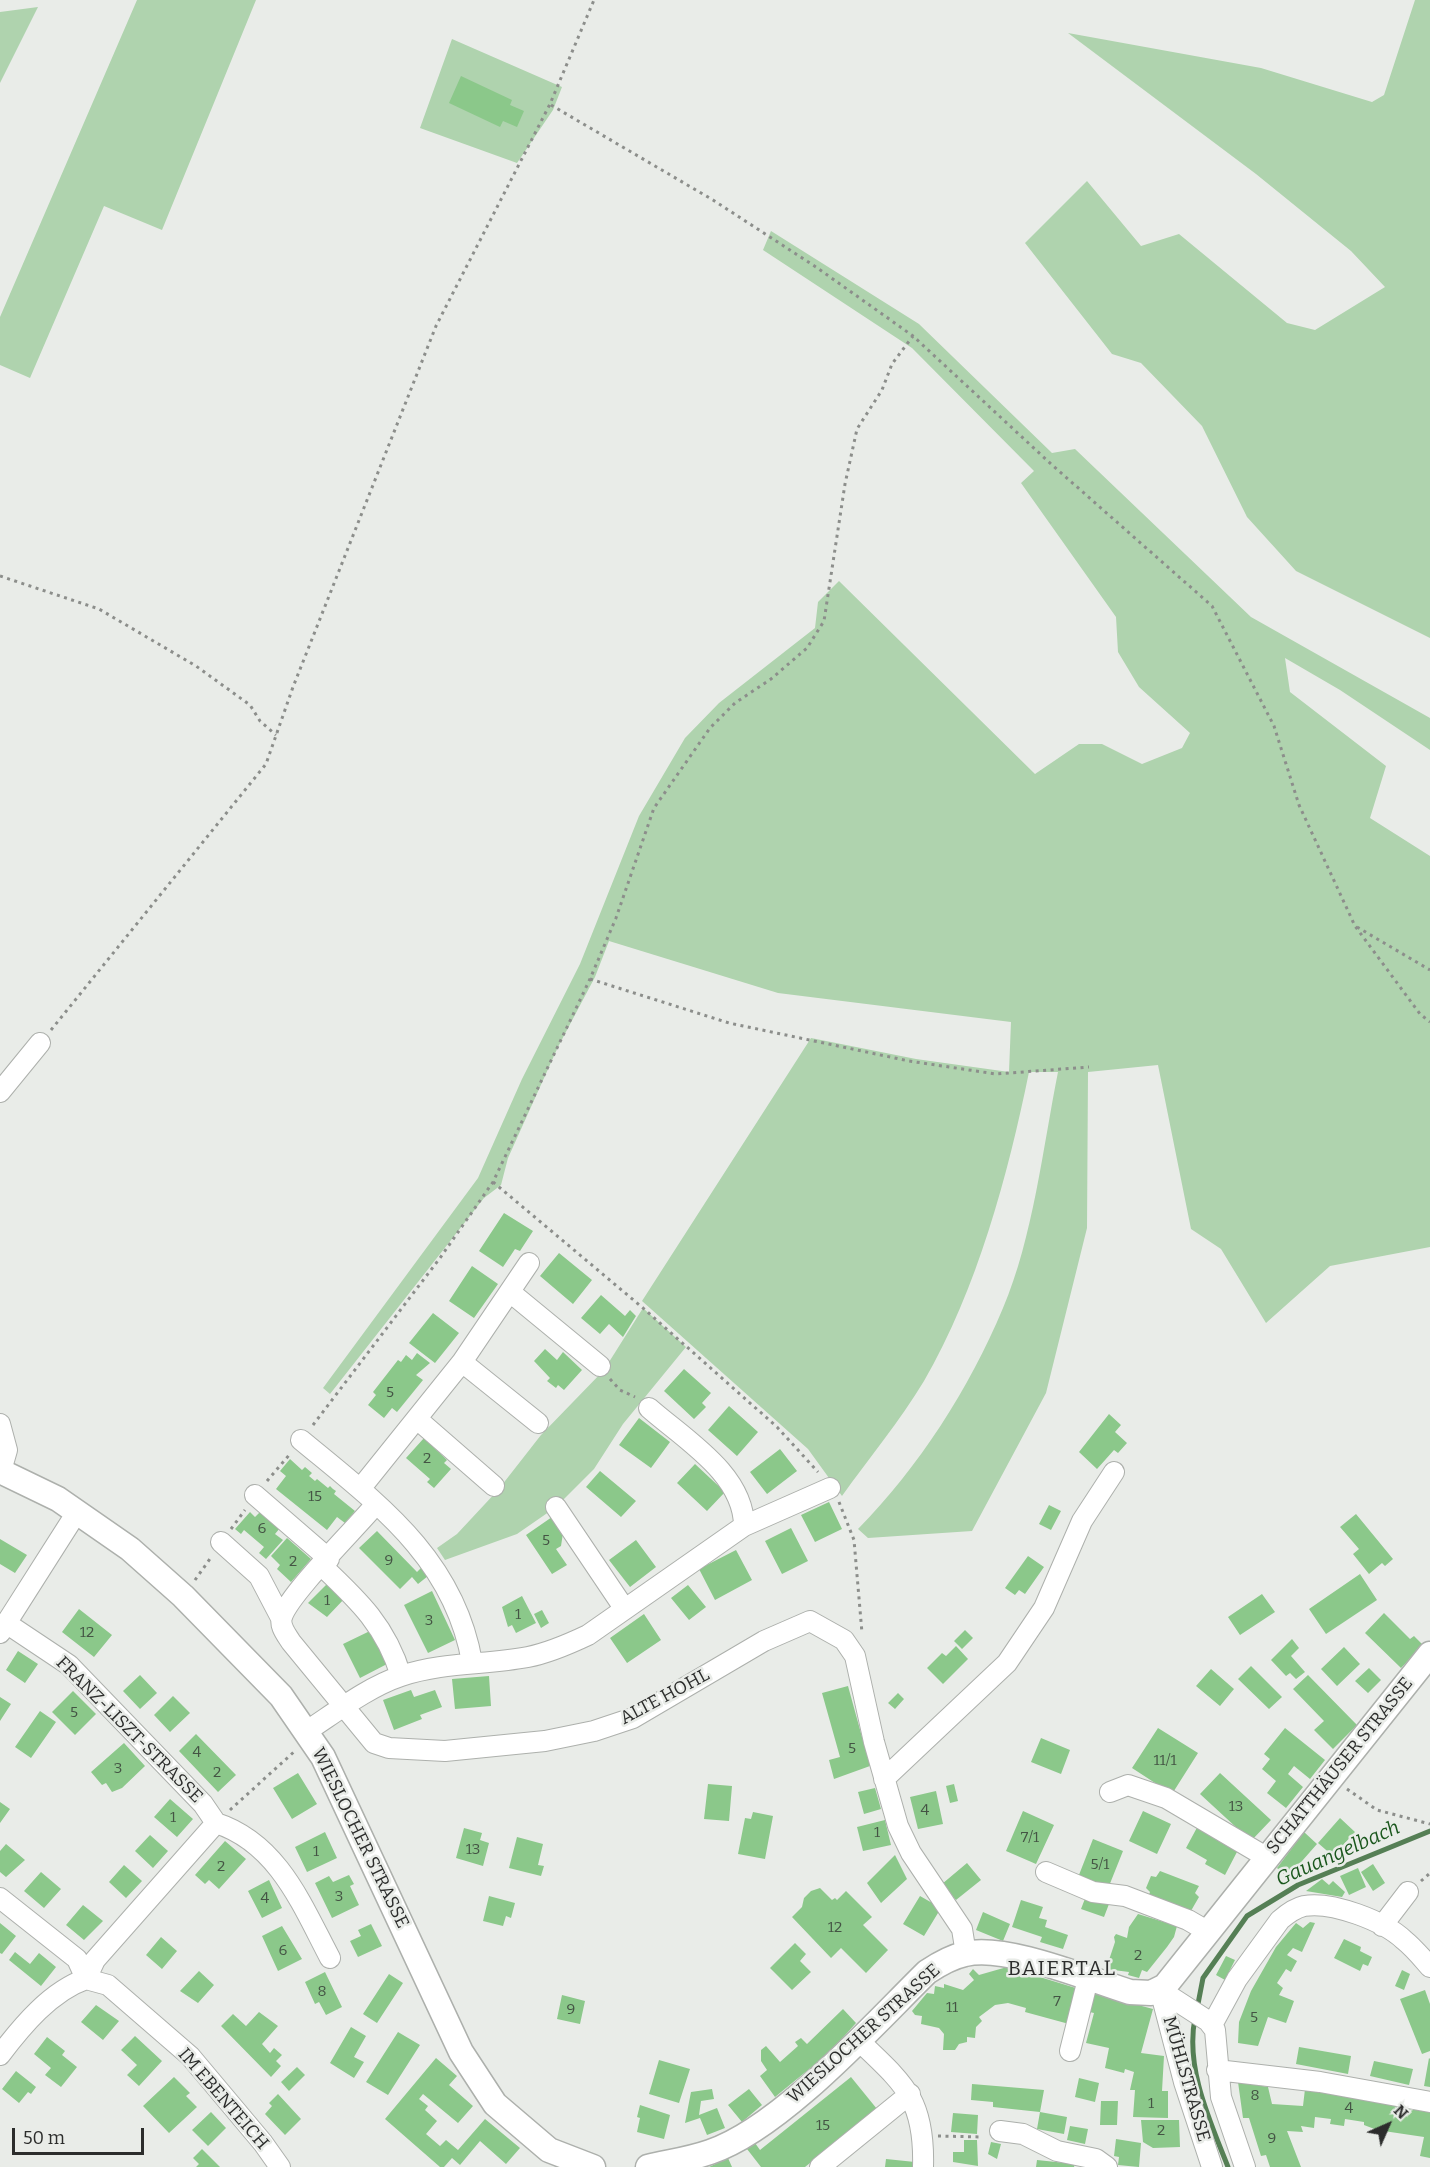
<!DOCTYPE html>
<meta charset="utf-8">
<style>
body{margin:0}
#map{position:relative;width:1430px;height:2167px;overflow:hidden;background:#e9ece8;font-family:Bitter,serif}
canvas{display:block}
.north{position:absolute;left:1358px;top:2095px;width:60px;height:60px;-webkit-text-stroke:4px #e9ece8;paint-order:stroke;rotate:45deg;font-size:16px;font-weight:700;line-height:24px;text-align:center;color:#2c2d2c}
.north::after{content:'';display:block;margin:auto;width:21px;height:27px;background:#2c2d2c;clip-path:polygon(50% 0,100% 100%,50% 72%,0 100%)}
.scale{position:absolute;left:12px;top:2128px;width:132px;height:27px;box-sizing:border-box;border:3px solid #2c2d2c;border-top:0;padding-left:8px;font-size:18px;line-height:21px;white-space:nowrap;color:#2c2d2c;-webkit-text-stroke:4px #e9ece8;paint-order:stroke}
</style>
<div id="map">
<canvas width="1430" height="2167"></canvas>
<div class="north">N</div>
<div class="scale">50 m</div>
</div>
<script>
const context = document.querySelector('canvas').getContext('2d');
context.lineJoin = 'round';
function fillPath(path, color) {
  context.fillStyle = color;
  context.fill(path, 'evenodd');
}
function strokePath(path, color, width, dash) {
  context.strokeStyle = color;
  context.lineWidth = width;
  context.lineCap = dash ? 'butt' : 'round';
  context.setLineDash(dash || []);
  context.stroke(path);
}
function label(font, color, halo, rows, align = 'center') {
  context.font = font + ' Bitter,serif';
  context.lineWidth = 5;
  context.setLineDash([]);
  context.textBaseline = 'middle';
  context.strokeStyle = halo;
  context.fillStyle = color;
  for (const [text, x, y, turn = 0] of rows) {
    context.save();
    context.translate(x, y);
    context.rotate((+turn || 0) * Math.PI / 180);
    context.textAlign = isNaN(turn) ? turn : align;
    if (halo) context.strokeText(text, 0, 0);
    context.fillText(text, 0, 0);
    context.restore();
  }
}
fillPath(new Path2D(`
 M137 0H256L162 230 104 206 30 378 0 365V317Z
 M1415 0H1430V638L1296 571 1247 517 1202 426 1141 363 1112 354 1025 243 1087 181 1141 246 1179 234 1287 323 1315 330 1385 287 1351 251 1256 174 1068 33 1261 68 1372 102 1384 95Z
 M38 7 0 83V12Z
 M452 39 562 87 553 110 517 163 420 128Z
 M771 231 919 324 1052 453 1075 449 1251 617 1430 718V750L1340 690 1285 658 1290 692 1386 766 1370 818 1430 856V1247L1330 1266 1266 1323 1221 1249 1191 1229 1158 1065 1088 1072 1087 1228 1046 1393 972 1531 868 1538 858 1529C919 1467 969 1389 1003 1308 1033 1238 1043 1147 1058 1072H1029C1008 1175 977 1290 924 1381 900 1421 869 1458 842 1496L808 1449 642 1301 811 1038 916 1059 1009 1072 1011 1022 778 993 609 941 595 977 558 1047 508 1158 501 1185 484 1198 330 1394 323 1388 478 1178 522 1079 580 964 639 816 685 738 719 703 815 628 818 602 839 581 1035 774 1079 744H1102L1142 764 1182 748 1190 733 1139 687 1118 652 1116 617 1021 483 1034 471 912 348 763 250Z
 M643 1308 686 1347 623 1424 594 1469 556 1507 517 1534 445 1560 437 1548 457 1534 498 1490 541 1435 604 1370Z`), '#afd3ae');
strokePath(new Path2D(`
 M1197 2009 1203 1978 1247 1916 1298 1885 1430 1831
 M1195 2018C1185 2068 1210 2121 1228 2167`), '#557f55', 5);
fillPath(new Path2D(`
 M461 76 512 100 510 105 524 111 517 127 503 121 500 127 449 103Z
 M504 1213 533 1231 520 1251 515 1249 503 1267 479 1251Z
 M559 1253 592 1280 573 1304 540 1276Z
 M472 1266 498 1284 474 1318 449 1301Z
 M601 1295 625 1316 630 1310 636 1316 623 1337 609 1324 600 1334 581 1318Z
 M433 1313 459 1333 435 1363 409 1343Z
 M545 1349 557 1360 563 1352 582 1370 564 1390 558 1385 556 1388 547 1381 550 1378 534 1361Z
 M417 1353 430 1363 416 1375 423 1380 397 1412 392 1408 384 1418 368 1405 376 1395 373 1392 398 1360 401 1362 406 1355 412 1360Z
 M684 1369 711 1393 702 1403 706 1407 694 1419 664 1391Z
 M729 1406 758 1432 737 1456 708 1430Z
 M1109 1414 1121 1425 1115 1432 1127 1443 1118 1453 1114 1450 1097 1469 1079 1452Z
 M639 1418 670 1442 651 1468 619 1445Z
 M424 1438 447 1460 444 1463 451 1469 434 1488 427 1482 430 1479 406 1458Z
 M780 1449 797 1471 767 1494 750 1472Z
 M290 1459 302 1470 305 1467 312 1473 309 1476 315 1481 317 1479 328 1488 330 1486 333 1489 336 1491 334 1494 355 1511 345 1523 337 1517 327 1530 276 1489 286 1476 280 1471Z
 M695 1464 725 1492 707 1511 677 1483Z
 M600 1471 636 1501 621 1517 586 1487Z
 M829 1502 842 1529 815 1542 801 1515Z
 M1049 1505 1061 1511 1051 1530 1039 1524Z
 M261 1511 280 1528 275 1534 283 1540 266 1559 259 1553 264 1547 244 1530 241 1534 235 1529 250 1512 255 1517Z
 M1356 1514 1393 1559 1385 1566 1382 1563 1369 1574 1353 1554 1359 1549 1340 1527Z
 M552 1517 563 1533 561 1546 556 1549 567 1565 552 1574 526 1535Z
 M791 1528 808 1561 782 1574 765 1541Z
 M377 1531 417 1572 421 1568 428 1576 418 1584 412 1577 400 1589 359 1548Z
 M287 1538 311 1559 291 1582 277 1569 280 1565 271 1556Z
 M0 1539 27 1555 15 1573 0 1564Z
 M636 1540 656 1567 630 1587 609 1560Z
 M736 1550 752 1580 715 1600 699 1569Z
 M1028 1556 1044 1567 1025 1594 1019 1590 1015 1595 1005 1588Z
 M1360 1574 1377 1600 1326 1634 1309 1609Z
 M329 1582 345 1598 327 1617 308 1603Z
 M688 1585 706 1607 689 1620 671 1598Z
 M432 1591 455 1640 428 1653 404 1605Z
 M1262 1594 1275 1612 1240 1635 1228 1617Z
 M522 1596 536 1623 516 1633 512 1625 508 1627 502 1607Z
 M79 1609 112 1635 94 1657 62 1632Z
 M542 1610 549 1623 541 1628 534 1614Z
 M1384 1613 1410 1639 1414 1636 1423 1645 1401 1668 1365 1633Z
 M644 1614 661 1640 627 1663 610 1638Z
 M372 1630 389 1663 360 1678 343 1644Z
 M965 1630 973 1638 962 1649 954 1641Z
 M1292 1639 1299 1648 1291 1656 1305 1672 1296 1679 1290 1673 1286 1676 1271 1660Z
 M956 1646 968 1659 943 1684 927 1668 942 1653 946 1656Z
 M1344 1647 1360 1664 1337 1686 1321 1669Z
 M18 1651 38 1664 25 1683 6 1670Z
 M1251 1666 1282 1697 1269 1709 1238 1679Z
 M1369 1668 1381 1680 1368 1693 1355 1681Z
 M1211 1669 1234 1689 1220 1706 1196 1686Z
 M140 1675 157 1693 140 1709 123 1691Z
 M1308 1675 1357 1725 1333 1749 1314 1730 1324 1721 1293 1689Z
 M489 1676 491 1706 455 1709 452 1679Z
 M848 1686 870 1766 834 1779 829 1760 840 1757 822 1693Z
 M411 1690 414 1697 435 1690 442 1707 420 1715 422 1719 394 1730 383 1700Z
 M73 1691 96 1714 75 1735 52 1712Z
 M898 1693 904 1699 895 1709 888 1703Z
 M173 1696 190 1713 170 1732 154 1715Z
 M0 1697 11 1704 0 1721Z
 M40 1711 56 1722 31 1758 15 1747Z
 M1158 1728 1198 1753 1172 1794 1132 1768Z
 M1285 1728 1325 1760 1310 1779 1294 1766 1288 1774 1303 1787 1286 1808 1267 1793 1276 1781 1262 1769 1270 1759 1264 1754Z
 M196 1734 236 1775 218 1792 179 1751Z
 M1041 1738 1070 1750 1061 1774 1031 1762Z
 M124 1743 145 1766 122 1788 112 1792 106 1783 102 1785 91 1772Z
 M298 1773 317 1804 292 1819 273 1788Z
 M1220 1773 1271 1820 1251 1841 1200 1794Z
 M708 1784 732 1786 729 1821 704 1819Z
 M954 1784 958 1801 950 1803 946 1786Z
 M875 1788 881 1809 864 1814 858 1792Z
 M936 1791 943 1824 918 1829 910 1797Z
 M170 1799 193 1819 177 1837 154 1817Z
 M0 1802 10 1809 0 1823Z
 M1023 1811 1054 1825 1036 1864 1006 1851Z
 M1143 1811 1171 1824 1157 1854 1129 1841Z
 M753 1812 773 1816 765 1859 738 1854 745 1818 751 1819Z
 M1340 1818 1355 1832 1333 1856 1318 1843Z
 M885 1820 891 1845 863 1851 857 1827Z
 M1200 1822 1238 1850 1225 1875 1205 1864 1207 1860 1186 1848Z
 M464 1828 482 1833 480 1840 489 1843 483 1866 456 1858Z
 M325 1832 337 1858 307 1872 295 1847Z
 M1304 1832 1317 1844 1295 1869 1292 1867 1285 1875 1277 1868Z
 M150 1835 168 1851 153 1868 135 1851Z
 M517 1837 543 1844 538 1865 544 1866 541 1876 509 1868Z
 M1093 1839 1123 1851 1107 1891 1077 1880Z
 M225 1841 246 1859 219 1889 209 1880 205 1884 195 1875Z
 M6 1844 25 1860 6 1877 0 1872V1851Z
 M895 1855 907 1879 881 1903 867 1883Z
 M967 1863 981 1880 956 1900 942 1884Z
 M1373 1864 1385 1883 1373 1891 1361 1872Z
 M124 1865 142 1881 126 1898 109 1882Z
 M1358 1868 1366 1887 1349 1895 1340 1876Z
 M1160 1871 1199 1886 1195 1893 1199 1897 1188 1916 1147 1900 1150 1892 1146 1888 1151 1876 1156 1877Z
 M41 1872 61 1889 44 1908 24 1891Z
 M349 1875 354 1884 350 1886 359 1905 332 1918 315 1883 329 1876 333 1882Z
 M1322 1879 1329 1885 1333 1881 1345 1892 1342 1897 1306 1891Z
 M269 1880 282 1908 262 1918 248 1891Z
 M820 1888 832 1900 835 1898 837 1900 846 1891 872 1917 863 1925 888 1950 866 1973 841 1948 831 1958 792 1917 802 1907 804 1898 811 1891Z
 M489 1896 515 1903 511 1918 506 1916 503 1926 483 1921Z
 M920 1896 941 1908 924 1936 903 1924Z
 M1086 1896 1109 1904 1104 1917 1081 1909Z
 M1021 1900 1043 1907 1039 1918 1047 1920 1045 1927 1068 1935 1063 1949 1040 1942 1042 1937 1012 1927Z
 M83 1905 103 1921 84 1940 66 1925Z
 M983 1912 1010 1924 1003 1941 976 1930Z
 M1138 1914 1177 1926 1174 1937 1167 1947 1147 1972 1142 1970 1139 1978 1128 1975 1129 1972 1106 1969 1115 1942 1114 1937 1116 1934 1127 1938 1129 1927Z
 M1310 1922 1315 1923 1302 1952 1293 1948 1287 1955 1297 1961 1291 1972 1286 1969 1277 1983 1283 1988 1279 1995 1294 2001 1286 2023 1268 2017 1258 2046 1238 2043 1239 2022 1251 1991 1276 1947 1296 1923 1303 1928Z
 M0 1923 16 1936 2 1954 0 1953Z
 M371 1924 382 1946 358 1957 350 1941 361 1936 358 1930Z
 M282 1926 302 1959 278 1971 262 1936Z
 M161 1937 177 1951 162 1969 146 1955Z
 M1344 1939 1361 1947 1360 1951 1372 1957 1368 1966 1363 1964 1360 1971 1334 1958Z
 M795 1943 806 1954 800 1961 811 1972 792 1990 770 1968Z
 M15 1952 30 1964 39 1953 56 1967 41 1986 9 1960Z
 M1226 1956 1235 1960 1225 1980 1216 1975Z
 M1007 1967 1079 1989 1069 2024 1025 2012 1026 2008 1008 2003 995 2005 979 2017 982 2021 976 2027 975 2038 967 2037V2042L959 2044 955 2050H943L944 2034 939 2028 921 2024 922 2016 915 2015 912 2011 927 1993 934 1994 935 1986 944 1988V1984L963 1990 974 1980 969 1974 973 1969 979 1975Z
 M1402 1970 1410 1974 1404 1990 1395 1986Z
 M199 1971 214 1985 198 2003 180 1991Z
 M325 1972 342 2007 326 2015 319 2002 315 2004 305 1982Z
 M389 1974 403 1983 377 2023 363 2014Z
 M1425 1990 1430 2004V2051L1422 2054 1400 1999Z
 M1090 1992 1153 2009 1141 2053 1164 2056 1162 2091H1168V2118L1133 2117 1135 2090H1130L1134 2072 1125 2069 1124 2073 1105 2068 1109 2048 1086 2043 1094 2013 1085 2011Z
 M562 1995 585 2001 580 2024 557 2019Z
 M96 2005 119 2021 103 2040 81 2022Z
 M843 2009 856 2023 830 2052 775 2097 760 2076 767 2070 761 2061V2050L766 2046 780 2062 798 2046 795 2042 801 2038 807 2044Z
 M259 2012 278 2026 262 2044 270 2053 274 2048 282 2055 276 2061 281 2066 271 2077 221 2026 233 2014 246 2026Z
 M351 2027 366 2036 354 2057 364 2062 354 2078 330 2063Z
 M398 2032 420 2045 388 2095 366 2082Z
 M135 2036 162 2061 139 2086 127 2075 137 2065 121 2050Z
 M47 2037 65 2051 62 2055 77 2067 61 2087 45 2075 51 2068 34 2054Z
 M1299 2047 1351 2056 1348 2074 1296 2064Z
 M436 2058 457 2076 449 2085 473 2106 458 2123 423 2094 419 2099 428 2106 425 2110 437 2121 426 2134 440 2146 446 2140 458 2150 485 2119 520 2148 506 2164 480 2141 460 2165 452 2158 444 2167H440L385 2119Z
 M1429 2058 1430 2059V2087L1424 2086Z
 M659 2060 690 2069 679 2103 649 2094Z
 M1374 2061 1413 2069 1409 2085 1370 2076Z
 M297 2067 305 2075 289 2091 281 2082Z
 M16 2071 36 2087 31 2094 28 2092 19 2103 2 2089Z
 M174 2077 190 2093 186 2096 197 2107 169 2133 143 2106Z
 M851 2077 877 2109 805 2167H761L747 2149 755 2143 760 2150Z
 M1079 2078 1099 2083 1095 2102 1075 2097Z
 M1261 2080 1262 2086 1268 2087 1272 2104 1303 2106 1305 2089 1430 2110V2158L1420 2156 1424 2137 1377 2130 1364 2125V2122L1345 2119 1344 2126 1330 2124 1331 2119 1315 2117 1314 2128 1301 2126 1303 2132 1287 2131 1301 2167H1270L1266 2155 1261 2156 1249 2118H1243L1238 2082Z
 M972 2084 1044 2090 1040 2112 993 2107V2102L971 2100Z
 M712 2089 714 2099 701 2101 699 2115 717 2108 725 2128 707 2135 700 2118 685 2123 691 2092Z
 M749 2089 762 2105 742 2122 728 2105Z
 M278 2094 301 2119 285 2135 265 2114 272 2106 269 2103Z
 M1101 2101H1118L1117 2125H1100Z
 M640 2105 670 2115 664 2139 637 2132 640 2118 637 2117Z
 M211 2112 226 2128 208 2146 192 2130Z
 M1040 2112 1067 2117 1064 2134 1037 2129Z
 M953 2113 978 2115 977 2134 951 2132Z
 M1141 2120H1179L1180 2147 1153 2148 1143 2142Z
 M1070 2126 1088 2129 1085 2144 1067 2140Z
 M1116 2139 1141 2143 1139 2167 1118 2165 1119 2157 1114 2156Z
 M964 2140H977L978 2166 953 2162V2152H964Z
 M991 2142 1001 2144 997 2159 988 2154Z
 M202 2149 220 2167H196L199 2164 193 2158Z
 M728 2158 732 2167H709Z
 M886 2159 915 2162 914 2167H885Z
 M1037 2160 1075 2164 1074 2167H1036Z`), '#8bc88a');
const minor = new Path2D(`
 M0 1092 40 1043
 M510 1292 600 1366
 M462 1362 538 1423
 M417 1419 494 1486
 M0 1424 7 1450 1 1471
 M301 1440C377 1503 454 1558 472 1662
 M360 1489 462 1362 529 1263
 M255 1495 329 1559
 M376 1504C357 1527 289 1594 282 1617 279 1626 286 1634 291 1642L374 1743 389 1748 445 1751 545 1741 594 1731 633 1718 764 1641 810 1621 844 1640 855 1656 874 1742 898 1826 911 1853 962 1929 966 1954
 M556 1507 624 1608
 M744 1526 830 1488
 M221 1542 259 1576 281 1618
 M322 1566C358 1600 386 1626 401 1676
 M6 1623 69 1665 203 1804 216 1823
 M0 1633 77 1512
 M307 1731C336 1712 368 1687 401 1676 443 1662 485 1665 528 1657 548 1653 569 1644 588 1635L744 1526C744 1474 684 1439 649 1408
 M884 1779 1007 1663 1044 1608 1082 1521 1114 1472
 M1110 1792 1128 1785 1166 1798 1266 1857
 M216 1823C278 1843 302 1905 330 1958
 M1046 1872 1093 1892 1125 1896 1188 1920 1207 1931
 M0 1898 77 1959 86 1979 108 1985 190 2056 263 2143 280 2167
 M1382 1926 1408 1892
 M1160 1990 1208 2021 1215 2030 1221 2097 1245 2167
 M1160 1990 1184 2082 1212 2167
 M1212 2025 1237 1979 1280 1920C1287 1914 1295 1908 1304 1906 1332 1901 1384 1921 1404 1940 1414 1948 1422 1958 1430 1967
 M858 2040C904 2084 925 2099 923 2167
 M1070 2051 1088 1979
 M0 2055C22 2026 51 1991 86 1979L95 1960 216 1823
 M1217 2070 1320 2082 1430 2102
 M1000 2131 1023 2134 1057 2151 1096 2159 1107 2167
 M820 2167 910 2094`);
const major = new Path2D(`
 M0 1471 58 1499 130 1549 183 1596 281 1696 323 1757 461 2052 495 2104 549 2150 593 2167
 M648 2167C669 2162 690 2159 710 2152 781 2128 873 2025 927 1972 939 1964 951 1957 965 1954 1006 1944 1088 1979 1130 1992L1151 1993 1165 1986 1430 1654`);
strokePath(minor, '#adb0ac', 22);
strokePath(major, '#adb0ac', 27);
strokePath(new Path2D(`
 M551 105 713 200 816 267 913 336
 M0 576 99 609 196 666 250 705 260 721 276 735
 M1357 927 1430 970
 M590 979 729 1023 909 1061 996 1074 1089 1067
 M51 1030 266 764 293 687 436 326 550 104 594 0
 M493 1182 643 1308 777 1427 818 1472
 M610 1379 620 1390 635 1397
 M313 1425 440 1258 493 1182 590 979 616 918 654 808 710 728 735 703 771 679 807 648 824 621 845 484 857 429 882 390 892 364 913 336 1051 464 1212 606 1274 726 1299 805 1355 926 1420 1014 1430 1022
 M267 1481 290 1454
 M839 1502 854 1540 862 1633
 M231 1529 245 1510
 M195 1580 212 1556
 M1347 1789 1377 1810 1430 1824
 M230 1810 296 1750
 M1421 1881 1430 1873
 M938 2136 982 2137`), '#8c8e8b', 3, [3, 4.5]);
strokePath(minor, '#fff', 20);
strokePath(major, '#fff', 24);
label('15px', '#445444', null, [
 ["5",390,1393],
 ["2",427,1459],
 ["15",315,1497],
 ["6",262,1529],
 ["5",546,1541],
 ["9",389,1561],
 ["2",293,1562],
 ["1",327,1601],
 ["1",518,1615],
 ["3",429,1621],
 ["12",87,1633],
 ["5",74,1713],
 ["5",852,1749],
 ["4",197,1753],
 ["11/1",1165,1761],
 ["3",118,1769],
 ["2",217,1773],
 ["13",1236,1807],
 ["4",925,1811],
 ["1",173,1818],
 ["1",877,1833],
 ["7/1",1030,1838],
 ["13",473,1850],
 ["1",316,1852],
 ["5/1",1100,1865],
 ["2",221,1867],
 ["3",339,1897],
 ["4",265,1899],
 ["12",835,1928],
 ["6",283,1951],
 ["2",1138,1956],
 ["8",322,1992],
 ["7",1057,2002],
 ["11",952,2008],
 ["9",571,2010],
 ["5",1254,2018],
 ["8",1255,2096],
 ["1",1151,2104],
 ["4",1349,2109],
 ["15",823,2126],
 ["2",1161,2131],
 ["9",1272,2139]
]);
label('18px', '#2c2d2c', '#e9ece8', [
 ["ALTE HOHL",665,1697,-28],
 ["FRANZ-LISZT-STRASSE",129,1730,45],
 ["SCHATTHÄUSER STRASSE",1340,1766,-51],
 ["WIESLOCHER STRASSE",360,1838,64],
 ["WIESLOCHER STRASSE",864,2034,-42],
 ["MÜHLSTRASSE",1186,2079,74],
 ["IM EBENTEICH",223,2099,49]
]);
label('italic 20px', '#1a571d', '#e9ece8', [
 ["Gauangelbach",1338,1854,-24]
]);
context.letterSpacing = '1.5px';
label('21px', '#2c2d2c', '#e9ece8', [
 ["BAIERTAL",1062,1969]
]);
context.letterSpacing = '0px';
</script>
